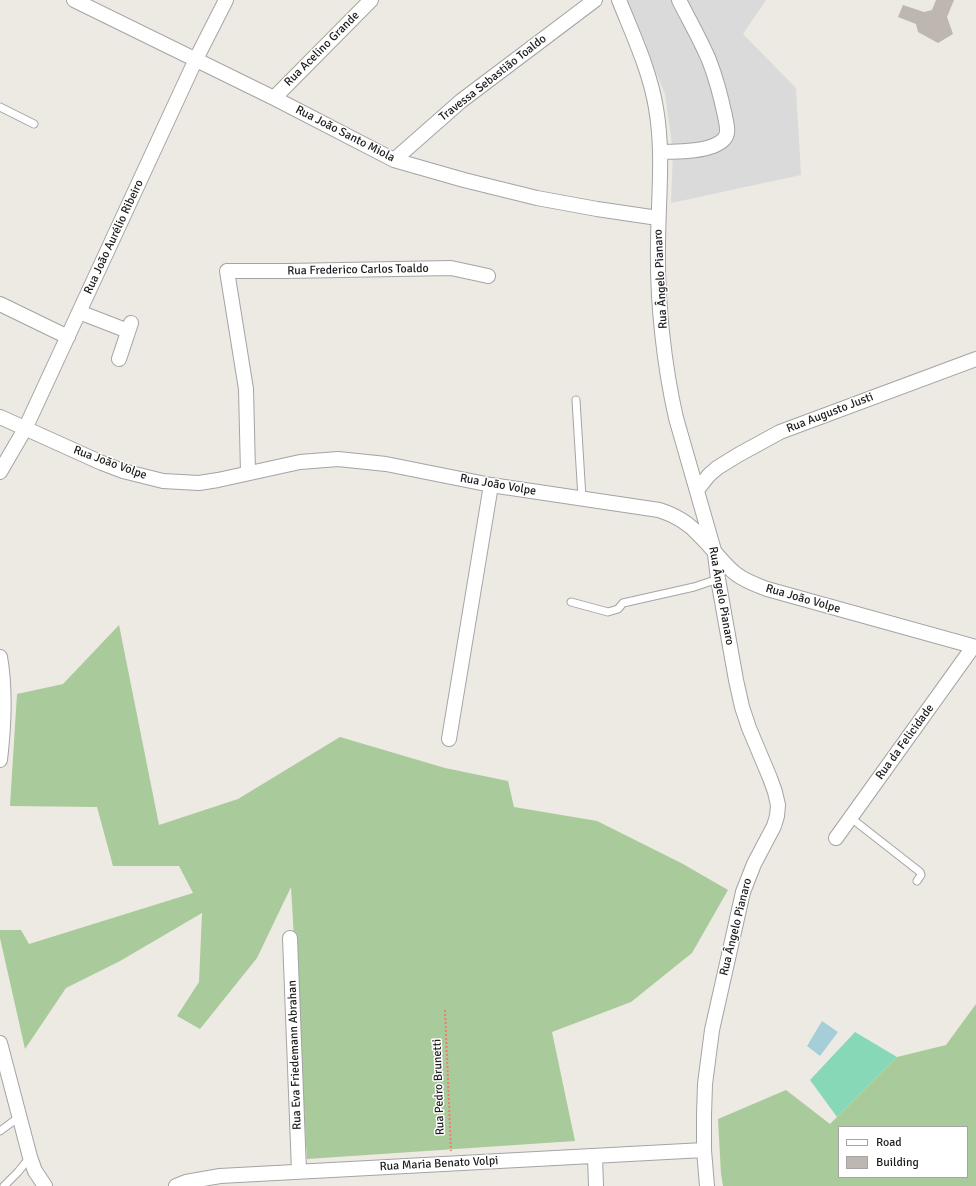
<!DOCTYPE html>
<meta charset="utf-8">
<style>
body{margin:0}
#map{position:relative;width:976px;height:1186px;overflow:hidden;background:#edeae3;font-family:Signika,sans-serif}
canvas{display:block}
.legend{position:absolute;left:838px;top:1126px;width:130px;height:52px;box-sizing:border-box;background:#fff;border:1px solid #a5a5a5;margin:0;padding:5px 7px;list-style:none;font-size:12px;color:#1d1d1d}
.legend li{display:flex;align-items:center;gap:8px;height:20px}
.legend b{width:20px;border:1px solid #a5a5a5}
</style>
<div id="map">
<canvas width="976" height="1186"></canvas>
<ul class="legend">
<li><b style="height:5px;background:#fff"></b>Road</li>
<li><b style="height:11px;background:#beb6b0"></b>Building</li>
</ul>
</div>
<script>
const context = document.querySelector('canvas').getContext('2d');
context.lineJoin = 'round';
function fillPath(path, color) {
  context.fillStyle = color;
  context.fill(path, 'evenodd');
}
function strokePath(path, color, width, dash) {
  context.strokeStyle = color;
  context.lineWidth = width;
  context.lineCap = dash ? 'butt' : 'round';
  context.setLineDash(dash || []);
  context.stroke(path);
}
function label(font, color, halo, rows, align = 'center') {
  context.font = font + ' Signika,sans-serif';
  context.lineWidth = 3;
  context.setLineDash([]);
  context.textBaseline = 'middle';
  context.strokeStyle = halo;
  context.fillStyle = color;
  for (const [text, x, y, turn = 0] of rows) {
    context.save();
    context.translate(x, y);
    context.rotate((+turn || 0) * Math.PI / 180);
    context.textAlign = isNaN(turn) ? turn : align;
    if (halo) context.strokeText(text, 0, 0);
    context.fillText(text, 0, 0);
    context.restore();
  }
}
fillPath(new Path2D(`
 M626 0H766L743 34 796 88 801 175 671 203 673 152 665 94Z`), '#dbdada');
fillPath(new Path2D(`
 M119 625 159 825 238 799 340 737 445 768 508 781 514 807 597 821 683 864 728 890 692 953 631 1002 552 1032 575 1141 307 1159 291 887 257 958 200 1029 177 1016 199 982 202 913 120 961 66 988 25 1049 0 938V930H21L29 944 193 893 179 866H113L97 807 10 806 17 694 63 684Z
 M976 1004V1186H723L721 1174 718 1119 786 1090 830 1124 897 1057 946 1045ZM839 1127H967V1177H839Z`), '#a9ca9a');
fillPath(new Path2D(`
 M855 1032 897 1057 837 1117 810 1080Z`), '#86d8b7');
fillPath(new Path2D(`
 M822 1021 838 1032 820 1056 807 1046Z`), '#a6ced9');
fillPath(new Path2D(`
 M936 0H954L947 17 953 34 938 43 918 32 916 24 898 17 903 5 924 12 932 10Z`), '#beb6b0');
const service = new Path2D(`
 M0 107 34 124
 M576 400 582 498
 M571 602 608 612 618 609 623 603 694 587 718 579
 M851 818 920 872 921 875 917 881
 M0 1131 19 1117
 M4 1186 18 1172 30 1157`);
const minor = new Path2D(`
 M74 0 274 98 394 160 464 180 537 198 597 209 658 218
 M619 0C633 35 650 71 656 108 664 154 658 201 658 247 657 302 664 365 676 418L715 554 718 579 736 680 742 707 749 728 770 778 775 792 778 805 777 816 774 826 754 864 743 892 712 1030 705 1084 704 1115V1150L707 1186
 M274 98 371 0
 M660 152C676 152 713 152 724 139 730 133 726 123 725 116 721 97 716 78 709 60 700 39 689 20 679 0
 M394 160 461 101 595 0
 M0 304 68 337
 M79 312 128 331
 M119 359 131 323
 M0 417 102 463 123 471 163 481 199 483 218 480 300 462 338 459 386 464 491 485 659 510C675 515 689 523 700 536 713 548 722 563 736 574 745 581 756 585 767 589L976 647
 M0 472 25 429 196 59 226 0
 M248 473 246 389 227 271H286L451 268 488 276
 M697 490 709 475 717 468 738 455 780 432 976 359
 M0 657C6 691 4 726 0 760
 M449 739 491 485
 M836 838 973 647
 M290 938 299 1171
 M0 1043 30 1157 35 1171 45 1186
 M595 1156 596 1186
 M176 1186 186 1182 220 1176 704 1150`);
strokePath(service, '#a4a4a4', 9);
strokePath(minor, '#a4a4a4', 16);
strokePath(new Path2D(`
 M445 1010 451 1151`), '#f17c71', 2, [2, 2]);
strokePath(service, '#fff', 7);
strokePath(minor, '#fff', 14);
label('12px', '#1d1d1d', '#fff', [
 ["Rua Acelino Grande",322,49,-45],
 ["Travessa Sebastião Toaldo",493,78,-38],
 ["Rua João Santo Miola",345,134,27],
 ["Rua João Aurélio Ribeiro",114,237,-65],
 ["Rua Frederico Carlos Toaldo",358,270,-1],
 ["Rua Ângelo Pianaro",661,279,-93],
 ["Rua Augusto Justi",830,413,-21],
 ["Rua João Volpe",110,463,20],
 ["Rua João Volpe",498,485,10],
 ["Rua Ângelo Pianaro",721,596,80],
 ["Rua João Volpe",803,599,16],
 ["Rua da Felicidade",905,742,-54],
 ["Rua Ângelo Pianaro",736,927,-76],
 ["Rua Eva Friedemann Abrahan",295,1055,-92],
 ["Rua Pedro Brunetti",439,1087,-92],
 ["Rua Maria Benato Volpi",439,1164,-3]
]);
</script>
